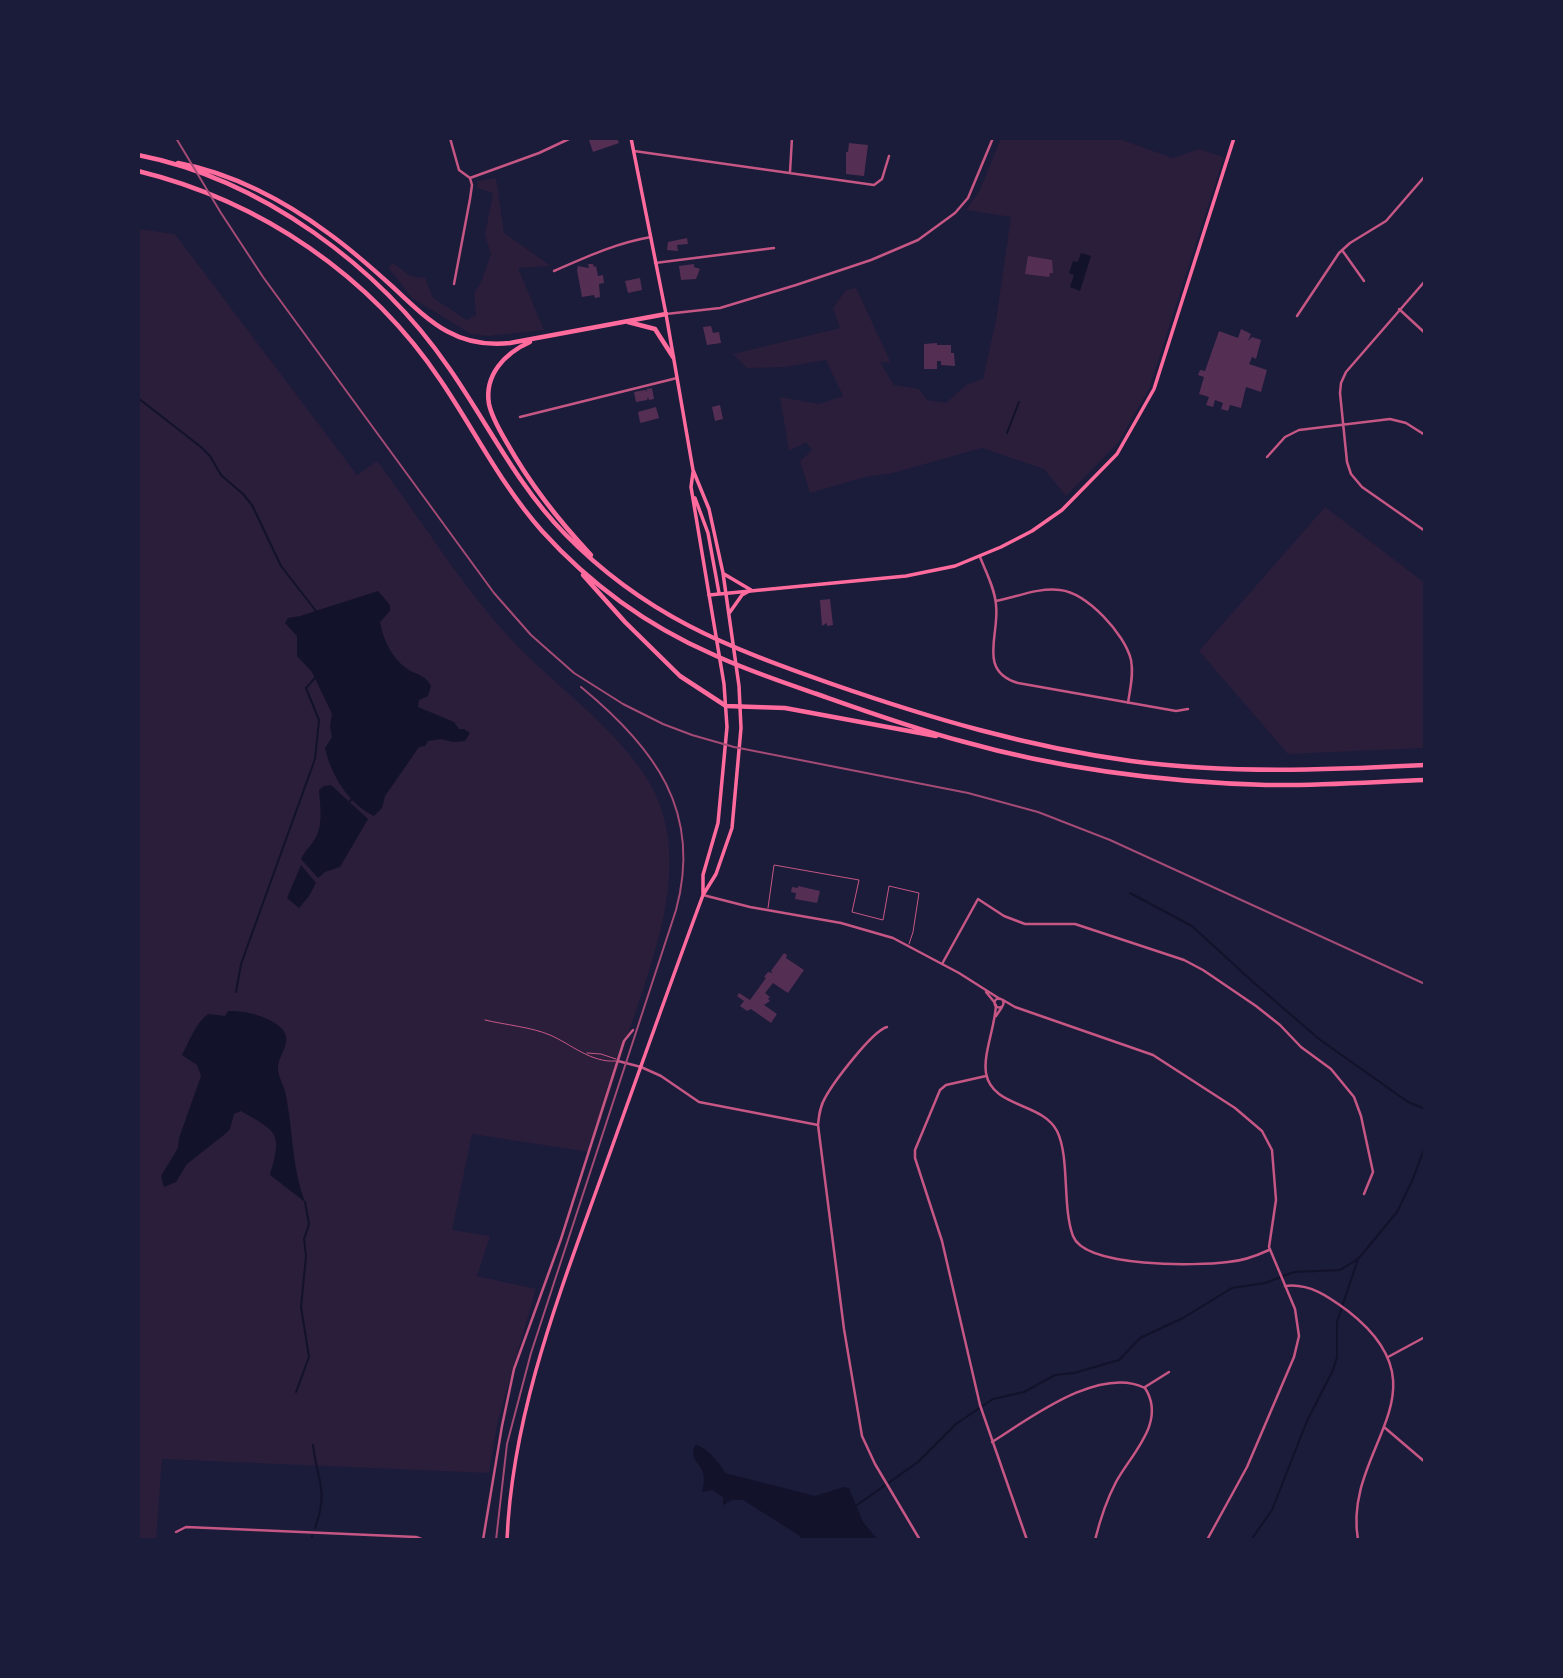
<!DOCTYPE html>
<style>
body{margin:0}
#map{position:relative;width:1563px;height:1678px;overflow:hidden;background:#1b1b3a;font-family:Rubik,sans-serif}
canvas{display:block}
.frame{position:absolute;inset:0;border:140px solid #1b1b3a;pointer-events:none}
</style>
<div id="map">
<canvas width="1563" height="1678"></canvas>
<div class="frame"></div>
</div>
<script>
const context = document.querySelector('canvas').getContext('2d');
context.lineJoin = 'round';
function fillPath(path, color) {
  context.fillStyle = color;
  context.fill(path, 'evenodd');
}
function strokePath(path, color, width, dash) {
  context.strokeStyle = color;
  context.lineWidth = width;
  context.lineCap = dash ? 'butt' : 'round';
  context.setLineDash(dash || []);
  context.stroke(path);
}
fillPath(new Path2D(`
 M1001 138H1116L1173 158 1199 149 1224 157 1149 389 1118 443 1066 496 1044 469 982 448 893 473 865 477 810 493 800 461 812 450 806 442 789 451 780 397 819 404 843 396 826 360 786 367 747 368 733 354 840 328 833 308 846 290 856 288 891 363 880 362 894 385 919 389 927 400 946 403 966 385 983 379 996 320 1011 217 966 210 980 190Z
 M496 178 504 233 551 266 518 268 544 330 488 336 471 334 412 298 388 267 393 263 410 276 425 278 433 298 467 320 476 315 474 293 481 282 491 254 485 235 493 193 477 188 478 181Z
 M138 229 175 234 357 475 377 461C421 519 459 582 508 636 550 682 606 719 642 771 699 852 654 953 628 1036 615 1074 605 1115 589 1152L472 1134 452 1230 490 1236 477 1276 536 1289 498 1420 489 1473 162 1459 156 1540H138Z
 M1325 507 1425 583V748L1288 754 1199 651Z`), '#2a1e3b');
fillPath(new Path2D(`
 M1081 253 1091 256 1080 291 1070 287 1074 275 1069 273 1073 261 1078 262Z
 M378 591 390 605V611L380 622C383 640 393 660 409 670 418 675 426 676 431 686L428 696 419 700 418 707 454 722 459 729H464L470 733 465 741 453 742 441 739 428 741 425 746 419 747 385 796 382 808 374 816C348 803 331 775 325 748L332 737 330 726 332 714 312 672 297 656V636L285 623 288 618 300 616Z
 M331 785 368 819 340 867 325 872 318 878 301 859C305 850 313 844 317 835 323 820 320 806 319 790L324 786Z
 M301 865 316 883 309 896 299 908 287 898Z
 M228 1011C244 1010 273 1017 283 1030 293 1044 277 1055 278 1070 279 1079 285 1087 286 1096 293 1131 292 1168 305 1202L270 1175C283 1132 277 1132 241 1111L234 1114 230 1129 224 1135 187 1164 176 1182 164 1187 161 1176 178 1148 179 1138 201 1076 197 1065 182 1055C190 1040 195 1024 208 1014L225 1016Z
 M695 1445C706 1446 720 1463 725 1473L815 1496 844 1487 849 1488 863 1522 878 1540H801L800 1536 743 1500H732L723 1505V1497L712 1490 702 1492C711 1461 686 1465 695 1445Z`), '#12122b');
strokePath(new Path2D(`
 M138 398 201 447 210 456 221 475 243 494 252 505 281 566 316 611
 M1007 433 1019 402
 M350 801 352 799
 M1130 893 1192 926 1253 982 1319 1039 1408 1102 1425 1109
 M236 992 241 964 315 759 319 720 306 688 315 678
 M296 1392 309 1357 301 1307 306 1256 304 1239 309 1224 305 1202
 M313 1445C317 1481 329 1489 315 1528
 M857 1505 918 1462 956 1424 993 1399 1024 1392 1055 1375 1074 1373 1119 1360 1140 1338 1183 1318 1232 1288 1265 1283 1294 1272 1340 1270 1358 1259
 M312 1540V1536
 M1251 1540 1272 1510 1307 1421 1333 1370 1337 1357V1322L1358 1259 1397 1212 1412 1181 1425 1147`), '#12122b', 2);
fillPath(new Path2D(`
 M593 138H617L619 143 593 152 589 140Z
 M849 143 868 145 864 176 846 174V152H848Z
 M687 238 688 244 677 245 678 251 667 250 668 242Z
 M1028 256 1052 260 1053 273H1050L1049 277 1025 274Z
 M588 264H593L594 267 596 266 598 276 603 275 604 283 599 284 600 297 595 298 594 295 582 297 577 270 578 266 589 268Z
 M694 264V267L700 269 696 279 681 280 679 266Z
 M640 278 642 290 628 293 625 281Z
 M711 326 713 333 719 332 721 343 707 345 703 327Z
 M1241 329 1251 334 1248 341 1252 337 1261 340 1256 359 1252 357 1249 364 1267 370 1261 392 1246 387 1241 408 1230 405 1228 411 1221 409 1223 403 1215 400 1213 407 1206 405 1209 397 1199 394 1204 377 1198 375 1200 370 1205 371 1219 331 1238 338Z
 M937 343V345H951V353H954L955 366 941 365V361H937V369H924V344Z
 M652 388 654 399 649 400 648 397 647 400 636 402 634 392 645 390 647 392 646 389Z
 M720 405 723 419 715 421 712 407Z
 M656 407 659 418 641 423 640 422 638 412Z
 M830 599 833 625 827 626V623L822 626 820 600Z
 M798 886 820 891 817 903 795 899 796 893 791 892 792 887 798 888Z
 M784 953 787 955 786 958 804 970 788 993 773 983 765 993 770 997 768 999 770 1001 764 1005 777 1014 771 1023 751 1009 747 1011 740 1006 744 1001 737 996 739 993 750 1000 766 978 764 977 768 972 773 973 771 971Z`), '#542f53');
strokePath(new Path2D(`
 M768 908 774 865 859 880 852 912 883 920 889 886 919 893 913 932 909 944
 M485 1020C506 1025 531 1027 550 1035 571 1044 591 1063 616 1061
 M587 1053 601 1054 616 1059`), '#c65784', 1);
strokePath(new Path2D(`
 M450 138 459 170 470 178 539 153 571 138
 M634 151 874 185 882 179 889 156
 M790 172 792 138
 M1342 250 1364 281
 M655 263 774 248
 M554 271C586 257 616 243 651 237
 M1425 281 1346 372 1341 383 1340 393 1347 462 1351 474 1362 487 1425 531
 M454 284 470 199 472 185 470 178
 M1399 309 1425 333
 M1297 316 1339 253 1350 243 1386 221 1425 176
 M520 417 677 378
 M1267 457 1285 437 1299 430 1390 419 1406 423 1425 435
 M980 557C986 572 995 589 996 605 1000 634 977 671 1018 683L1176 711 1188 709
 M996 601C1016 597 1040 587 1060 590 1087 593 1125 634 1131 660 1134 674 1130 689 1128 703
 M942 964 978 899 1004 916 1025 924H1075L1184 960 1203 970 1256 1006 1280 1025 1301 1047 1331 1069 1354 1097 1361 1116 1373 1172 1364 1194
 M996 1005C995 1027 983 1054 986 1073 992 1108 1042 1102 1057 1131 1070 1157 1062 1207 1073 1236 1085 1268 1198 1266 1228 1262 1243 1261 1256 1256 1269 1250
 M996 1016 1002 1007
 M887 1027C872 1031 833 1083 825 1098 820 1106 819 1115 818 1125L844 1329 862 1436 875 1464 920 1540
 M618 1061 641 1067 661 1076 699 1102 818 1125
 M986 1076 946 1085 940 1090 915 1150V1158L942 1241 980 1405 1027 1540
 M1285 1286C1310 1283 1329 1297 1348 1311 1452 1392 1342 1448 1358 1540
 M1388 1357 1425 1337
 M1145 1387 1169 1372
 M1384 1427 1425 1462
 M992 1442C1029 1419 1099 1365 1145 1388 1167 1422 1131 1454 1116 1482 1106 1501 1100 1520 1095 1540
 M176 1532 186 1527 416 1537 424 1540
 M483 1540 502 1426 514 1369 561 1239 624 1041 633 1030`), '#c65784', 2.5);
strokePath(new Path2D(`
 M666 314 720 308 796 285 871 260 918 240 955 213 968 198 993 138
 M703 895 750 907 841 923 893 938 959 973 1000 999
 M986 992 995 1003
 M994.5 1003a4.5 4.5 0 1 1 9 0a4.5 4.5 0 1 1-9 0Z
 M1003 1000 1015 1007 1153 1055 1235 1108 1262 1131 1272 1150 1276 1200 1269 1247 1295 1309 1299 1336 1294 1357 1247 1467 1207 1540`), '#c65784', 2.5);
strokePath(new Path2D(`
 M631 138 666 314
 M709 595 906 576 955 566 1001 547 1032 531 1062 510 1117 454 1154 389 1234 138`), '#ff6b9d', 3.5);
strokePath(new Path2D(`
 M693 472 691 487 724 684 727 727 718 823 703 875V895
 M695 498 708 533 719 593
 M724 574 751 590 742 595 730 612
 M507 1540C512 1417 557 1300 598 1186 633 1089 667 992 703 895L716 874 732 828 741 728 739 686 723 573 709 509 693 470 666 314`), '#ff6b9d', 3.5);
strokePath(new Path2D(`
 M138 155C261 179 379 266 449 368 488 424 517 485 565 534 645 616 727 647 832 684 930 718 1028 747 1131 761 1228 774 1327 770 1425 765
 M178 163C232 173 285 201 328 233 352 250 373 269 394 288 430 322 457 349 510 343L666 314
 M138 171C261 201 371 276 441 381 475 431 501 485 542 531 589 583 648 626 712 654 746 670 782 682 817 694 865 711 912 728 961 741 1060 769 1164 782 1266 785 1319 786 1372 782 1425 780
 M628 322 655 329 673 357
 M530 342C505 353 484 375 489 404 492 418 500 431 507 443 530 484 559 521 591 555
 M583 575 625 622 680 676 726 706 785 708 936 736`), '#ff6b9d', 4.5);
strokePath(new Path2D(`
 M176 138 221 213 263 277 494 593 531 635 574 673 623 704 663 724 692 735 734 747 968 793 1038 812 1110 840 1425 984
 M496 1540 507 1444 531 1353 676 910C703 811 654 747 581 687`), '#a44b75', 2);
</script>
